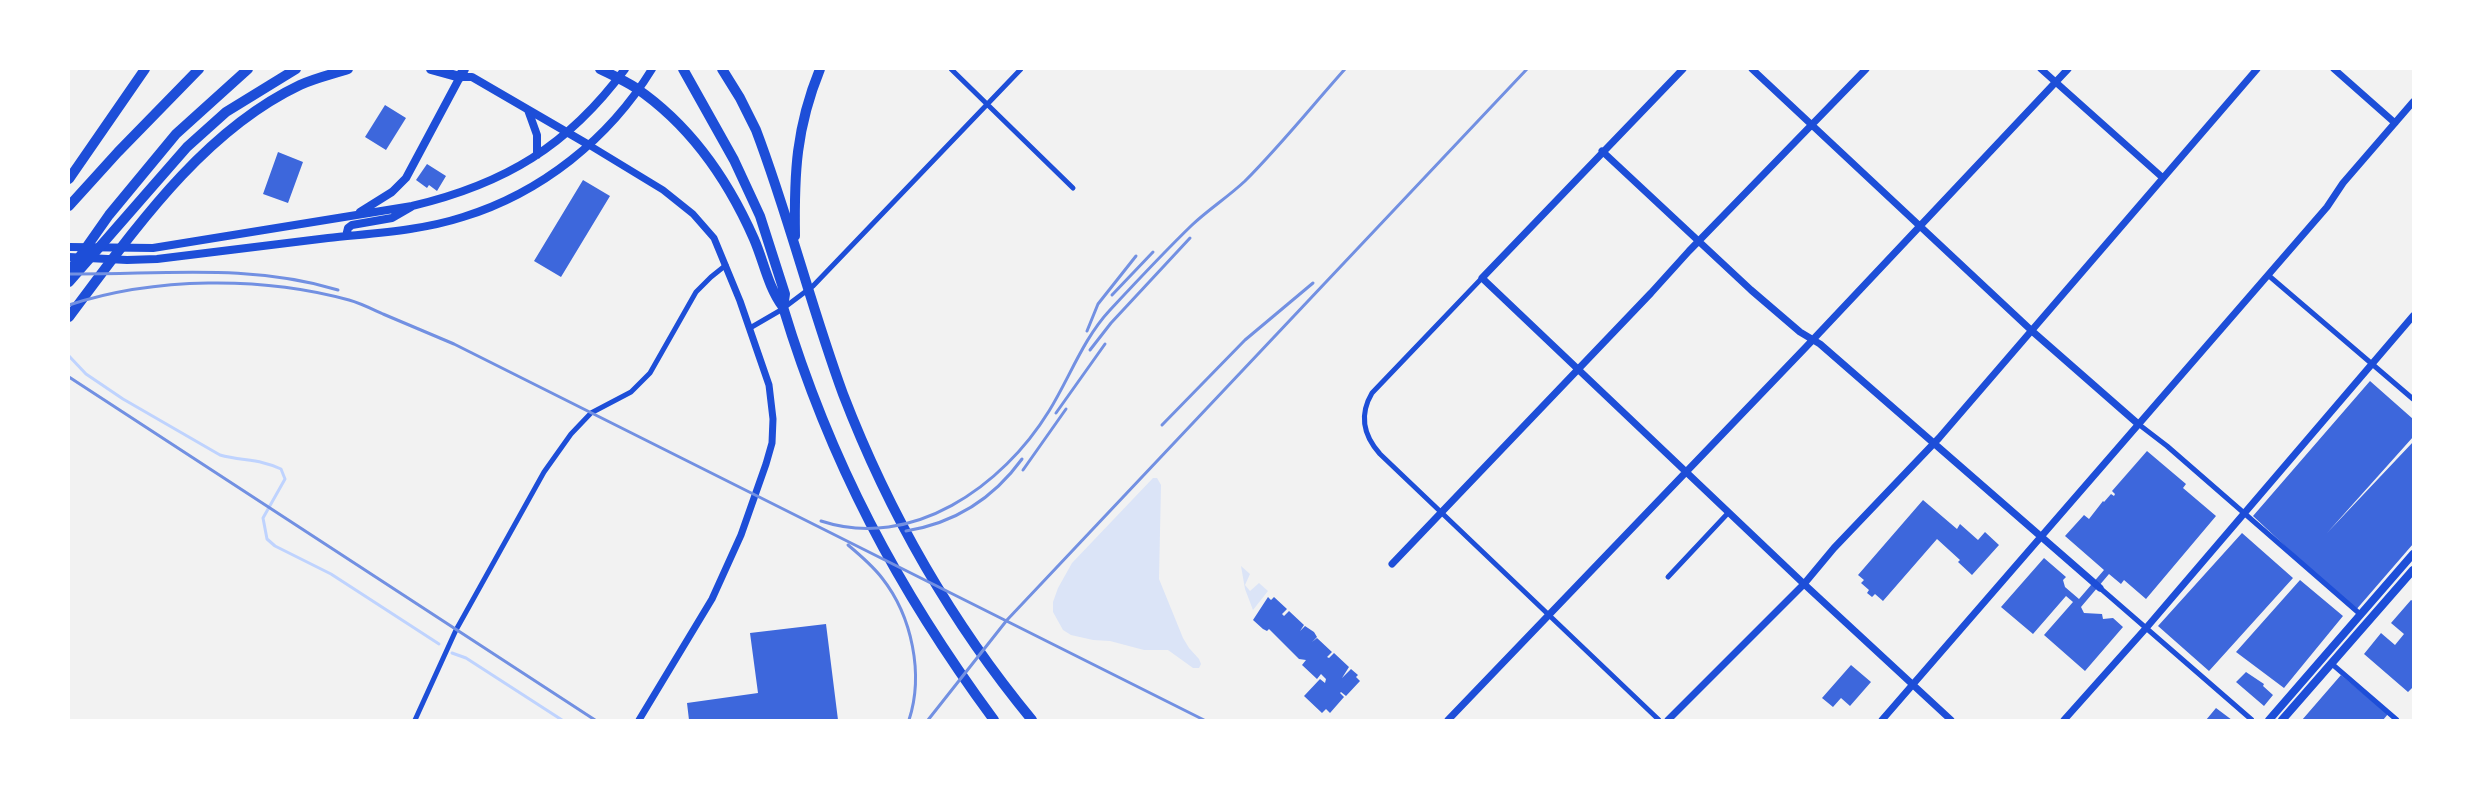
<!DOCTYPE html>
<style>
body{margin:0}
#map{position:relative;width:2482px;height:789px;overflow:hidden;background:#f2f2f2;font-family:Lora,serif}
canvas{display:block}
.frame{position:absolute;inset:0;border:70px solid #fff;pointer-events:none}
</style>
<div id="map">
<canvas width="2482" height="789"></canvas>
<div class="frame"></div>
</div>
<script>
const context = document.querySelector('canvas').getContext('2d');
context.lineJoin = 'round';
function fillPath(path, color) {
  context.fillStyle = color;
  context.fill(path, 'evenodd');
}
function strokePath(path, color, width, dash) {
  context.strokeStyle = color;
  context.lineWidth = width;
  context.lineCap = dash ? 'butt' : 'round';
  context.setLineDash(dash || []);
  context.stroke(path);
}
fillPath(new Path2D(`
 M1153 478H1157L1161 485 1159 579 1183 638 1189 648 1199 659 1201 664 1199 668H1193L1168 650H1144L1110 641 1093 640 1071 635 1063 630 1053 612V602L1058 588 1072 563Z
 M1241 566 1250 574 1245 585 1250 591 1259 583 1268 591 1253 610 1245 589Z`), '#dbe4f7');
strokePath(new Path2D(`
 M69 356 86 374 123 399 220 455C241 461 261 459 281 469L285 479 263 518 267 539 275 546 331 574 439 644
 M452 653 466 658 562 720`), '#bfd3fe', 3);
fillPath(new Path2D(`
 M385 105 406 118 386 150 365 137Z
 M278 152 303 162 288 203 263 194Z
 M427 164 446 176 437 191 429 185 427 188 416 180Z
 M583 180 610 196 561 277 534 261Z
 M2370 381 2413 419V437L2327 533 2413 442V544L2355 611 2253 516Z
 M2147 451 2186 484 2183 488 2216 516 2146 599 2124 580 2121 584 2109 574 2081 607 2084 613 2102 614 2103 619 2113 618 2123 627 2085 671 2044 635 2073 602 2066 596 2033 634 2001 607 2044 558 2066 577 2063 580 2065 587 2079 599 2104 570 2065 536 2084 515 2089 519 2103 501 2104 502 2111 494 2114 496 2115 494 2112 491Z
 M1923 500 1957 529 1960 524 1978 540 1985 532 1999 545 1972 575 1958 562 1960 560 1937 539 1883 601 1875 594 1872 597 1867 593 1869 590 1861 583 1864 580 1858 575Z
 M2242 533 2293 578 2209 671 2158 626Z
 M2300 580 2343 616 2284 688 2236 652Z
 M1268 597 1271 600 1274 597 1287 609 1282 614 1284 616 1289 611 1304 625 1300 631 1305 626 1314 632 1317 637 1312 642 1317 638 1332 652 1327 657 1329 658 1334 653 1349 667 1342 678 1351 669 1358 675 1356 677 1360 681 1346 696 1341 692 1340 693 1344 697 1330 713 1326 709 1322 713 1304 696 1320 679 1325 683 1326 679 1321 674 1317 679 1302 665 1306 660 1299 659 1269 629 1267 631 1263 629 1253 620Z
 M2411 600 2413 601V687L2408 692 2364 654 2381 633 2395 645 2404 634 2391 623Z
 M826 624 838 720H689L687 703 758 693 750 633Z
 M1851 665 1871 682 1850 706 1841 698 1833 707 1822 698Z
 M2246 672 2264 684 2263 686 2273 695 2264 706 2236 682Z
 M2341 675 2388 714 2383 720H2302Z
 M2216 708 2232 720H2206Z`), '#3d67dc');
strokePath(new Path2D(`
 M951 69 1073 188
 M2268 275 2413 399
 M1482 278 1372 393C1359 415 1363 435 1380 454L1659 720
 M750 328 781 310 813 286 1021 69
 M2137 423 2167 446 2360 614
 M1668 577 1729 512
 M2100 588 2252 720
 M2332 664 2397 720
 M415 720 456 630 544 472 571 434 591 413 631 392 650 373 696 292 711 277 726 265`), '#1d4ed8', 5);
strokePath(new Path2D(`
 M1683 69 1482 278 1804 584 1951 720
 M1752 69 2032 331 2137 423
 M2041 69 2163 178
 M2334 69 2395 123
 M589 145 663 190 693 214 714 238 740 301 769 385 773 419 772 443 766 464 741 535 712 599 639 720
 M1602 151 1751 290 1800 332 1820 344 2100 588
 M1392 564 1651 293 1689 251 1866 69
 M1448 720 1806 347 2068 69
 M1668 720 1804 584 1834 548 1939 438 2257 69
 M1882 720 2327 207 2343 183 2413 102
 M2064 720 2147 627 2413 316`), '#1d4ed8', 7);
strokePath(new Path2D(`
 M528 110 537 135V155
 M360 212 392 192 406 178 460 77H472L589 145
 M346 236 348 228 352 225 392 218 411 207
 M69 247 153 248 412 206C505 184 568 146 625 69
 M69 257 127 260 157 259C214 252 271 245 328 238 373 233 420 231 463 217 541 193 609 139 652 69
 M2269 720 2413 554
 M2282 720 2413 570`), '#1d4ed8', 8);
strokePath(new Path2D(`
 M431 69 460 77 464 69
 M600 69C612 75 625 81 636 88 690 125 728 180 754 239 764 262 768 287 783 307 830 462 898 590 994 720
 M683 69 734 160 760 216 785 294 783 307
 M722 69 740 98 756 130C789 217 811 307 843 394 888 511 952 623 1032 720
 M69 179 145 69
 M69 206 118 152 199 69
 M795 236C794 173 796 128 820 69
 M69 272 109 215 176 134 248 69
 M69 282 187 147 226 112 296 69
 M69 317C133 232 201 132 300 85 315 78 333 74 348 69`), '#1d4ed8', 10);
strokePath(new Path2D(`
 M69 274C161 275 248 263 338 290
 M1112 295 1153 252
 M69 305C154 277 262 276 349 300 360 303 372 309 383 314 407 324 430 334 454 344L1204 720
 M1087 331 1098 304 1136 256
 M1090 350 1111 323 1190 238
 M69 377 595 720
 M1056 413 1105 344
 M1162 425 1245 340 1313 283
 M1023 470 1066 409
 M821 521C912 551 1003 486 1049 411 1070 377 1083 339 1110 310 1137 281 1164 252 1192 225 1209 209 1228 197 1245 181 1280 146 1312 106 1345 69
 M906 531C955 523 993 499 1022 459
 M848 545C860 555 872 565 882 578 912 616 924 674 909 720
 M928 720 1007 620 1527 69`), '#7290e2', 3);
</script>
